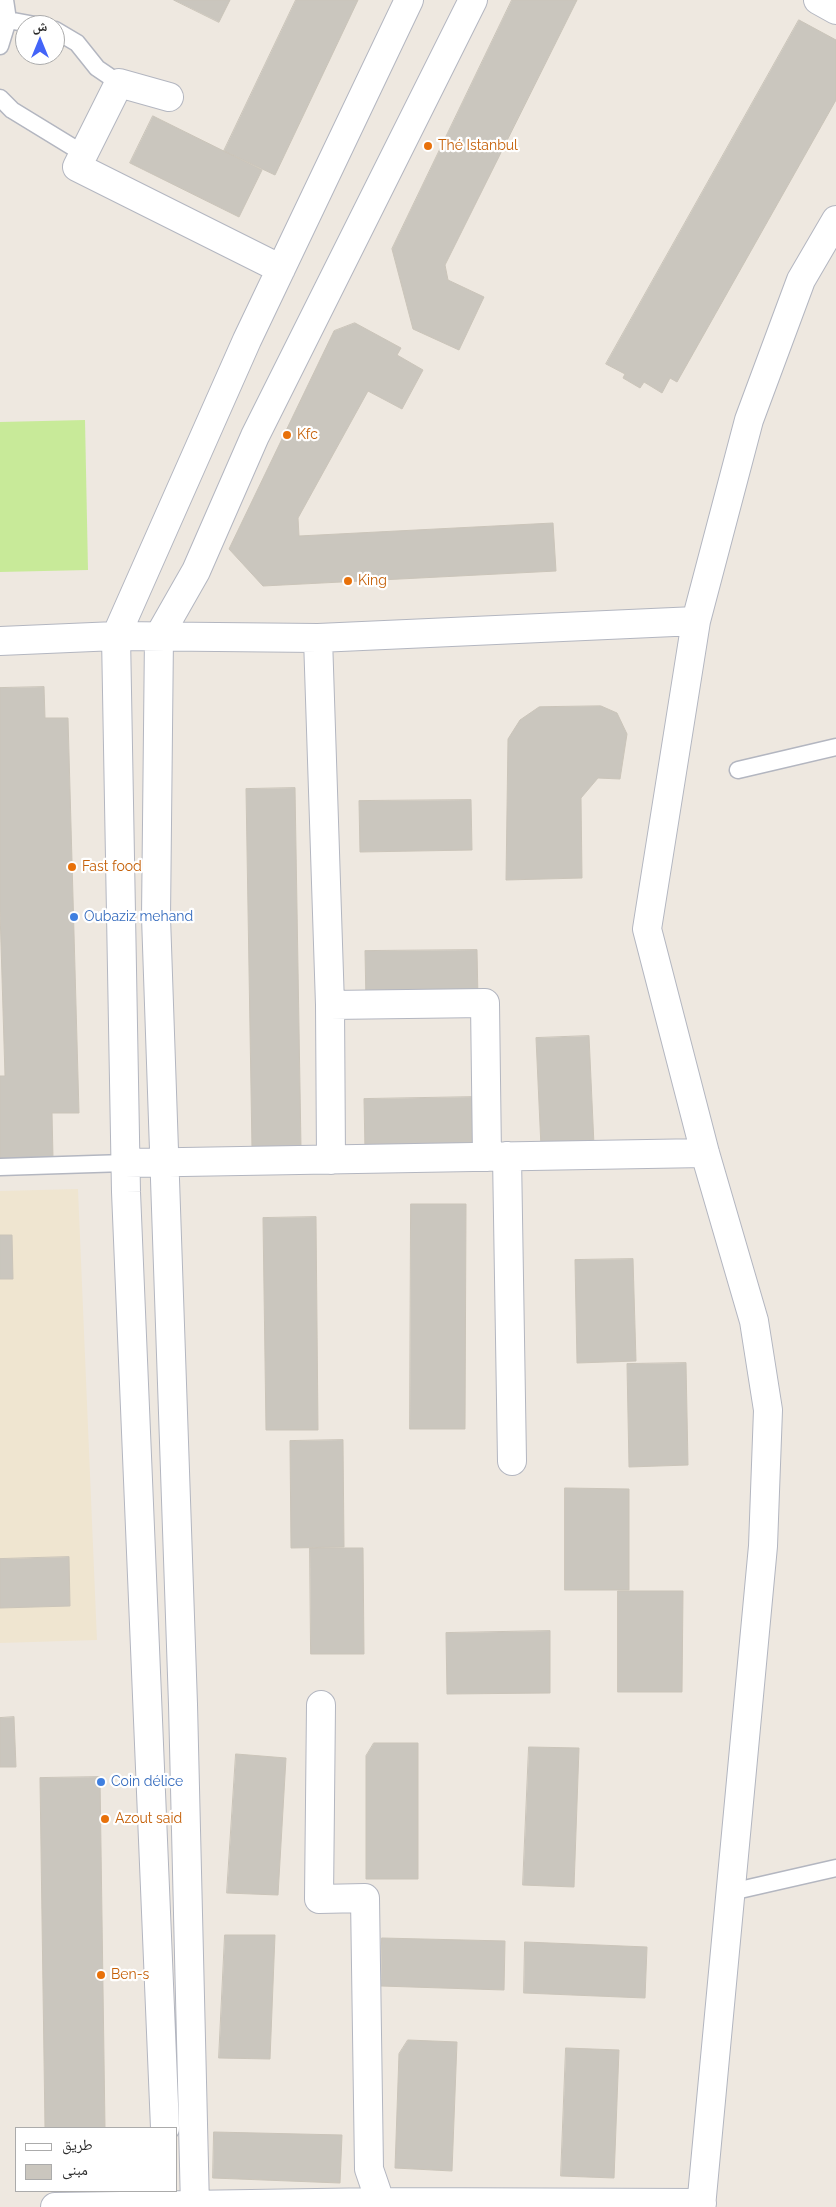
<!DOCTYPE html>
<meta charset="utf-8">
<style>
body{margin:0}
#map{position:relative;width:836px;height:2207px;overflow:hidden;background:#eee8e0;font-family:Raleway,"Noto Naskh Arabic",sans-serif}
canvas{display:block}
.legend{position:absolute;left:15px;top:2127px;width:162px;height:65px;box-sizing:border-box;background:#fff;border:1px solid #ababab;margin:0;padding:6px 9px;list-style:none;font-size:15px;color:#2d2d2d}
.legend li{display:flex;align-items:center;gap:10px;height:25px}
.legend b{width:25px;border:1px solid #ababab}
.north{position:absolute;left:15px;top:15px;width:50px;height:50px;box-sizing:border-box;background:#fff;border:1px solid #ababab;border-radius:50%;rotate:0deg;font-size:14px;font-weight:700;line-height:20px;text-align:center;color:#2d2d2d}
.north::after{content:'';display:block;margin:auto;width:18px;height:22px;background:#4364f8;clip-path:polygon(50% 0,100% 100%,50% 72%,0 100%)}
</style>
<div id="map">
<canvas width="836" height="2207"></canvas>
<ul class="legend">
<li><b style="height:6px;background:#fff"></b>طريق</li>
<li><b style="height:14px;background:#cac6be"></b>مبنى</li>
</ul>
<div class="north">ش</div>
</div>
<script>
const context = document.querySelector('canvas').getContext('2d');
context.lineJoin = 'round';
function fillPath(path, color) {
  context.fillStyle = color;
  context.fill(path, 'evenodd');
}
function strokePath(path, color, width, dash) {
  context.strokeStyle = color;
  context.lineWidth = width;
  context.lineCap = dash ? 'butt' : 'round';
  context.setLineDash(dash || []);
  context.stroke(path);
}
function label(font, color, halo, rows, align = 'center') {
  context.font = font + ' Raleway,sans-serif';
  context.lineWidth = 4.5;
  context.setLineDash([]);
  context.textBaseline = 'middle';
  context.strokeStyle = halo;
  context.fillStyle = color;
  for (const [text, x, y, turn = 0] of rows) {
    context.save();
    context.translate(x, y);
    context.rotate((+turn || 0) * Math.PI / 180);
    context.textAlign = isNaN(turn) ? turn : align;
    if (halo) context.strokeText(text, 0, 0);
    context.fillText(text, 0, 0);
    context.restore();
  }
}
fillPath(new Path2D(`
 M78 1189 97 1640 0 1643V1191Z`), '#efe5d0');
fillPath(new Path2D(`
 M85 420 88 570 0 572V422Z`), '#c8ea99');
const building = new Path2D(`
 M174 0H230L219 22Z
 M296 0H358L275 175 224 151Z
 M512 0H577L445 265 448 280 484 297 459 350 413 329 392 249Z
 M799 20 836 40V100L677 382 670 378 662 393 644 382 640 388 623 378 625 374 606 364Z
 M153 116 262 170 239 217 130 163Z
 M355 323 401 348 397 355 423 370 402 409 368 391 298 518 299 536 553 523 556 571 263 586 229 549 334 331Z
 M44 687 45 718H68L79 1113H52L53 1158 0 1160V1076H5L0 911V688Z
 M601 706 617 713 627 734 620 779 598 778 581 798 582 878 506 880 508 739 520 720 539 707Z
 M295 788 301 1148 252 1149 246 789Z
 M471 800 472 850 360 852 359 801Z
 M477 950 478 1000 366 1002 365 951Z
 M589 1036 594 1145 541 1147 536 1038Z
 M476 1097 477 1149 365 1150 364 1099Z
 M411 1204H466L465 1429H410Z
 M316 1217 318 1430H266L263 1218Z
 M0 1235H12L13 1279H0Z
 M633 1259 636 1361 577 1363 575 1260Z
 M686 1363 688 1465 629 1467 627 1364Z
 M343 1440 344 1547 291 1548 290 1441Z
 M565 1488 629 1489V1590H565Z
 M310 1548H363L364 1654H311Z
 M69 1557 70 1606 0 1608V1559Z
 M618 1591H683L682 1692H618Z
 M550 1631V1693L447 1694 446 1633Z
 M14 1717 16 1767H0V1718Z
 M374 1743H418V1879H366V1756Z
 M529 1747 579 1748 574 1887 523 1885Z
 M236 1754 286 1758 278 1895 227 1893Z
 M100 1777 105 2128H45L40 1778Z
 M225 1935H275L270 2059 219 2058Z
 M382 1938 505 1941 504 1990 381 1986Z
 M525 1942 647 1947 645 1998 524 1993Z
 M408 2040 457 2042 452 2171 395 2168 399 2054Z
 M566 2048 619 2050 614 2178 561 2176Z
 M214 2132 342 2135 340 2183 213 2178Z`);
fillPath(building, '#cac6be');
strokePath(building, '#cac4b9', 1);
const lane = new Path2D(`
 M8 20 35 25
 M55 30 77 43 97 68 119 83
 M0 46 8 20 5 0
 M0 98 12 110 84 154
 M738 770 836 747
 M0 1167 125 1163
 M731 1892 836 1868`);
const street = new Path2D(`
 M818 0 836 10
 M169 97 119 83 77 167 281 269
 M318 638 330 1005 485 1003 487 1157
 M0 641 116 636 318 638 696 621
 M330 1005 331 1160
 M507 1156 512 1461
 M125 1163 705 1153
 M321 1705 319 1899 365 1898 369 2169 382 2207
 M165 2128 126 1192 116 636 247 340 409 0
 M55 2207 382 2202 702 2203
 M195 2207 183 1704 156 917 159 636 196 571 255 436 473 0
 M701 2207 763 1546 768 1410 754 1321 705 1153 647 929 696 621 749 420 801 280 836 220`);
strokePath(lane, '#b3b6c0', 19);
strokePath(street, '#b3b6c0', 30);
strokePath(lane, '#fff', 16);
strokePath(street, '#fff', 28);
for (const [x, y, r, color] of [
 [428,146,5,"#e8710a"],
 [287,435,5,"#e8710a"],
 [348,581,5,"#e8710a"],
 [72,867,5,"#e8710a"],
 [74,917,5,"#3f7fe0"],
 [101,1782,5,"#3f7fe0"],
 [105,1819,5,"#e8710a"],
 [101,1975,5,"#e8710a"]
]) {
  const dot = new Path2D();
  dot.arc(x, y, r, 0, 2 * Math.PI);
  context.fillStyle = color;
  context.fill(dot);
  strokePath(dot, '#fff', 2);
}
label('14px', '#c56008', '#fff', [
 ["Thé Istanbul",438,146],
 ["Kfc",297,435],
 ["King",358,581],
 ["Fast food",82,867],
 ["Azout said",115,1819],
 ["Ben-s",111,1975]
], 'left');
label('14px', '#366cbe', '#fff', [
 ["Oubaziz mehand",84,917],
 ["Coin délice",111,1782]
], 'left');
</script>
